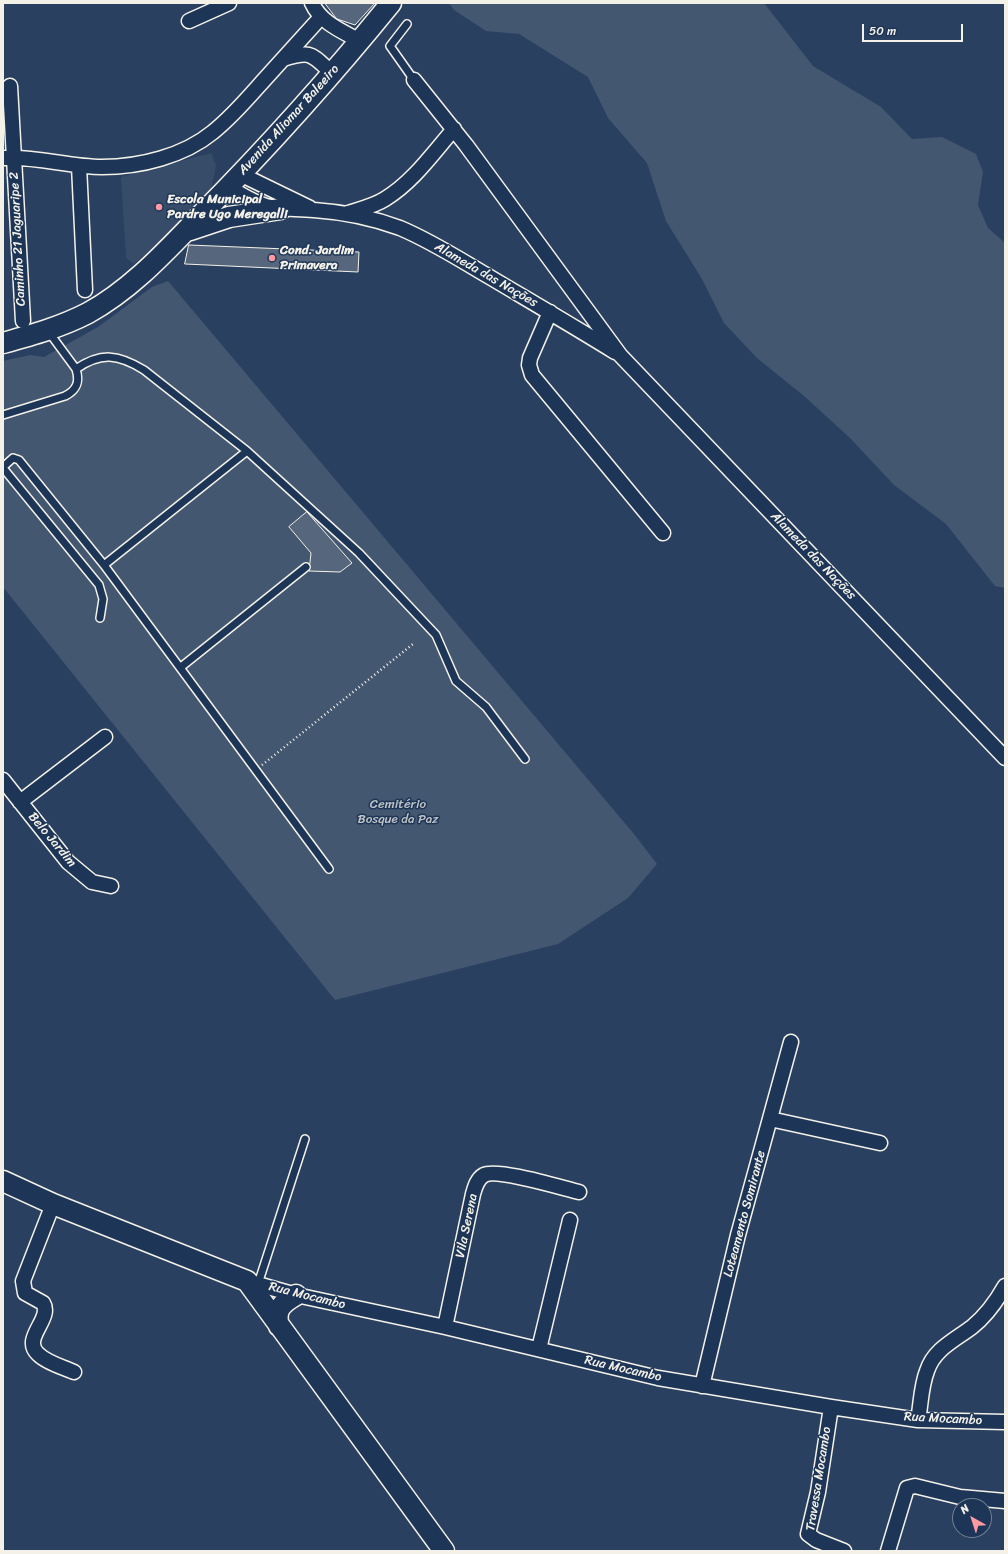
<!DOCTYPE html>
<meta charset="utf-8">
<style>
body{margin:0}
#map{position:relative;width:1008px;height:1554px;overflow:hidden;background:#2a4060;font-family:Sriracha,sans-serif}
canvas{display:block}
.frame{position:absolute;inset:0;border:4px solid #f4f1e8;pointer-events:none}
.north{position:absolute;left:952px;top:1498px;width:40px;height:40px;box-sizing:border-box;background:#1d3557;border:1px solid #738091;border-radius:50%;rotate:321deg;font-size:11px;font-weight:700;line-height:16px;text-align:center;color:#f4f1e8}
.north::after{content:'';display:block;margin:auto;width:14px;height:18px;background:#ff9aa2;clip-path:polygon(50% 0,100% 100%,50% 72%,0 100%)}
.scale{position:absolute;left:862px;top:24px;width:101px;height:18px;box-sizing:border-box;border:2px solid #f4f1e8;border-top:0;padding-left:5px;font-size:12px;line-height:14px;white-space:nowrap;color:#f4f1e8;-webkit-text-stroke:3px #1d3557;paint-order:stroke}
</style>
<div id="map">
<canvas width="1008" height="1554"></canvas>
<div class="frame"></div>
<div class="north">N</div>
<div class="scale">50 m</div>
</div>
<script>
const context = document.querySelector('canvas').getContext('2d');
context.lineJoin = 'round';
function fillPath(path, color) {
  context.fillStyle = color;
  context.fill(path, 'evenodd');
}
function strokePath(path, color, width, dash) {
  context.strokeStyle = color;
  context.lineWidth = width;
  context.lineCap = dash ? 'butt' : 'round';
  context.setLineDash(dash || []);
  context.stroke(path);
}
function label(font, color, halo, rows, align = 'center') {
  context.font = font + ' Sriracha,sans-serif';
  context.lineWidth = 3;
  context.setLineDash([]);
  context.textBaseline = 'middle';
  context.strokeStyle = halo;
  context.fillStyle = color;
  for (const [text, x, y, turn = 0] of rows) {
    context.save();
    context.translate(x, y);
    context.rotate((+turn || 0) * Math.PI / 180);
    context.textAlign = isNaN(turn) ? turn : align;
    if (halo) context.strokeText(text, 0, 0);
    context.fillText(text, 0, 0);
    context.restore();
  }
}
fillPath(new Path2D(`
 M211 153 216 165 211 190 180 223 134 264 126 258 121 177Z`), '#374c69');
fillPath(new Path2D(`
 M449 3H764L813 66 881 107 912 139 942 137 976 154 983 172 978 205 988 228 1005 243V588L995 586 946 524 894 485 850 438 804 396 757 358 724 323 702 279 666 221 647 163 608 118 588 77 519 34 486 31 454 10Z
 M168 281 634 834 657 864 628 898 558 944 335 1000 3 587V361L30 355 44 357 98 327 152 287Z`), '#445771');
const building = new Path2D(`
 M325 3H375L355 25 337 19Z
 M189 245 359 252 358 272 185 264Z
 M307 512 352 563 340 572 309 571 311 553 289 527Z`);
fillPath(building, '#56677d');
strokePath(building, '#f4f1e8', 1);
const lane = new Path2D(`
 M407 24 390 46 414 80
 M76 369C101 352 118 354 144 370L247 451 359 553 436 635 456 681 486 707 525 759
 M3 415 65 396C77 390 80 382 76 369L48 331
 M3 467 13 458 19 460 104 565 329 869
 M3 468 99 585 103 599 100 618
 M104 565 247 451
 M181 667 306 567
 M258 1284 305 1139`);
const street = new Path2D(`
 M312 3C321 23 342 31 360 41
 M189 21 229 3
 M283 59C312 50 311 54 332 73
 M414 80 466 145 620 355 1005 758
 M10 86 23 321
 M3 158C37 156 69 167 102 167 140 167 184 156 213 132 232 117 248 98 264 80 283 59 302 38 321 17
 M79 166 85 290
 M240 174 310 208
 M228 187C241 194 252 202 266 206 282 210 298 208 314 210 343 212 373 218 400 228 431 241 459 259 488 276 530 301 573 326 615 352
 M348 213C361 209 374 206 385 199 413 182 433 153 454 129
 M550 312 530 358 529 365 532 375 663 533
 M3 780 68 862 92 882 111 886
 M20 802 105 737
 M770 1119 880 1143
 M53 1204 23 1281 25 1293 43 1303C53 1319 21 1338 38 1354 47 1363 63 1367 74 1372
 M247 1281 296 1295 445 1327 658 1378 831 1407 918 1420 1005 1422
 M445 1327 473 1194C475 1187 477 1179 484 1175 497 1168 562 1188 579 1192
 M539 1349 570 1220
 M702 1386 738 1235 791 1042
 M831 1407 818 1492 808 1534 816 1540 844 1551
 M918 1420C921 1404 921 1386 927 1371 934 1349 955 1340 972 1327 987 1315 996 1302 1005 1286
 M888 1551 907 1488 915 1486 960 1497 1005 1501`);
const secondary = new Path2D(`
 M190 230 229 217 281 209
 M3 343C32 335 61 327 88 313 132 289 167 250 200 216 267 148 331 77 391 3
 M3 1181 53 1204 247 1281 444 1551
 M279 1326C274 1310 282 1303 296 1295`);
strokePath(lane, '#f4f1e8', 10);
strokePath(street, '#f4f1e8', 17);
strokePath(secondary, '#f4f1e8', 23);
strokePath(new Path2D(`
 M262 765 413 644`), '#f4f1e8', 2.5, [1, 3]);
strokePath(lane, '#1d3557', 7);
strokePath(street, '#1d3557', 14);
strokePath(secondary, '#1d3557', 20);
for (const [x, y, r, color] of [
 [159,207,4,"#ff9aa2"],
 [272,258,4,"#ff9aa2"]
]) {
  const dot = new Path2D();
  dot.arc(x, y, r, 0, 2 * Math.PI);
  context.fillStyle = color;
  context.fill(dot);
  strokePath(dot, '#1d3557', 1.5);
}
label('13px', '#f4f1e8', '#1d3557', [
 ["Avenida Aliomar Baleeiro",289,120,-48],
 ["Caminho 21 Jaguaripe 2",18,239,-93],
 ["Alameda das Nações",486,275,30],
 ["Alameda das Nações",813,556,46],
 ["Belo Jardim",52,840,50],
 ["Loteamento Somirante",745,1214,-75],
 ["Vila Serena",467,1226,-78],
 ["Rua Mocambo",307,1296,14],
 ["Rua Mocambo",623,1369,13],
 ["Rua Mocambo",943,1419,3],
 ["Travessa Mocambo",819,1479,-81]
]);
label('bold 13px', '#f4f1e8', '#1d3557', [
 ["Escola Municipal",167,200],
 ["Pardre Ugo Meregalli",167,215],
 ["Cond. Jardim",280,251],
 ["Primavera",280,266]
], 'left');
label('13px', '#bfc3c4', '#1d3557', [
 ["Cemitério",398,805],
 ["Bosque da Paz",398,820]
]);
</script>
